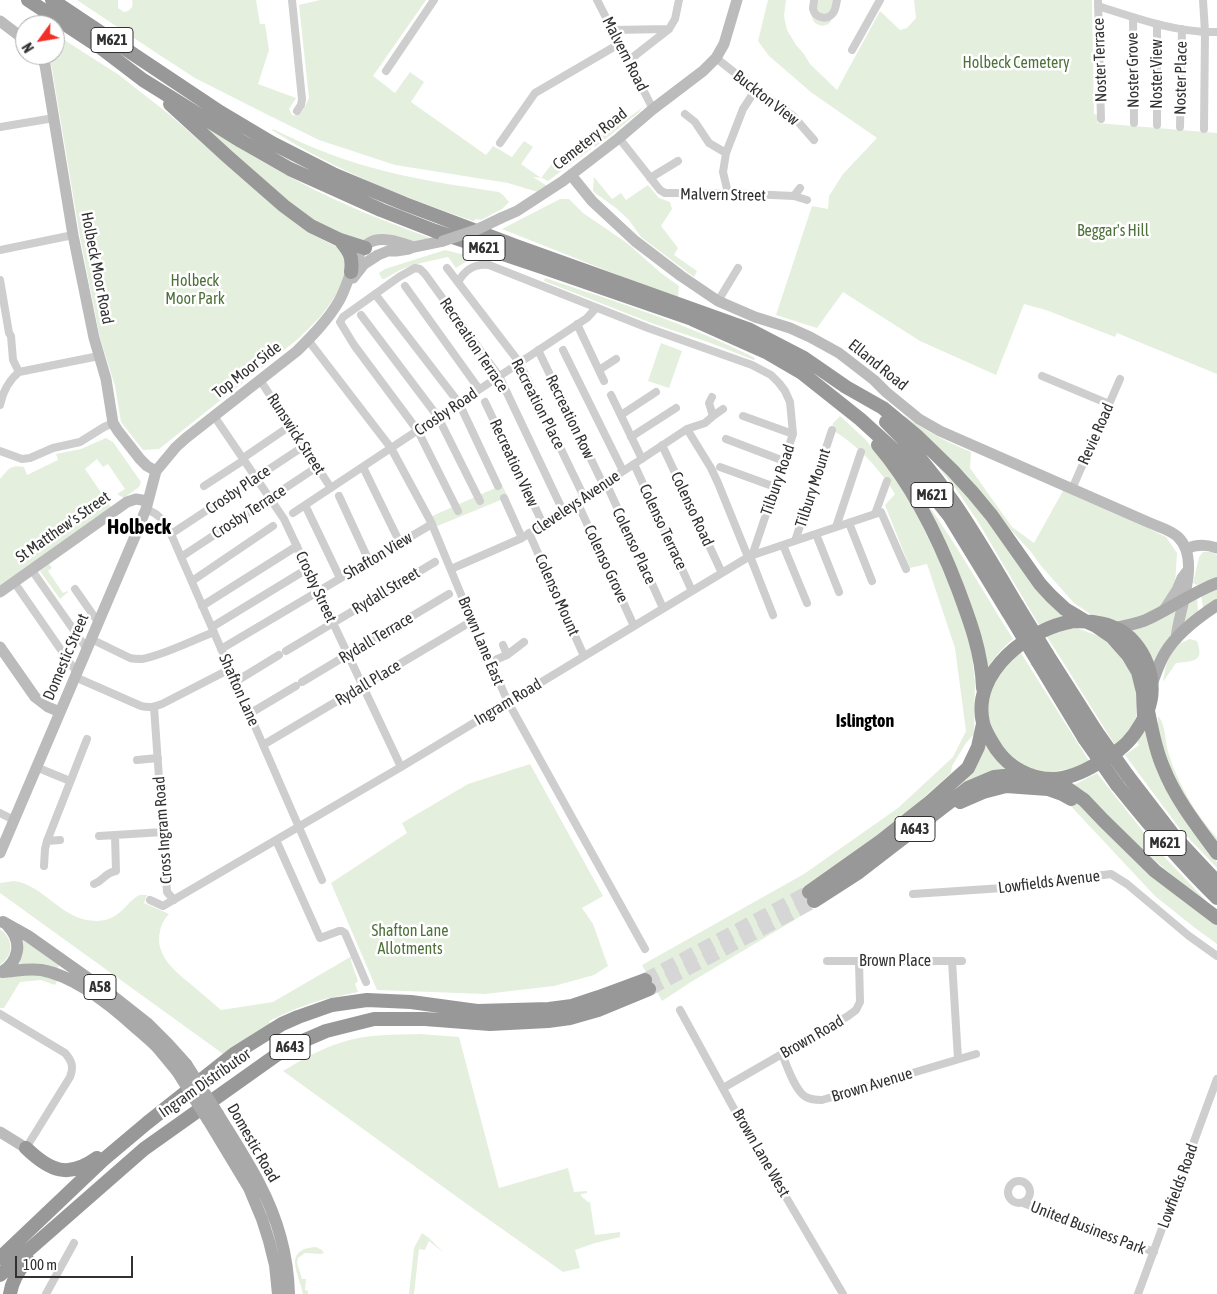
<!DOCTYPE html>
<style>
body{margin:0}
#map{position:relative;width:1217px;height:1294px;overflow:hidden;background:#fff;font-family:"Asap Condensed",sans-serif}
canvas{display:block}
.north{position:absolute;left:15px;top:15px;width:50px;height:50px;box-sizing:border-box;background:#fff;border:1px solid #adadad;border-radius:50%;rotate:238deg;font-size:14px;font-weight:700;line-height:20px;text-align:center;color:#313131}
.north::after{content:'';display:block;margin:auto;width:18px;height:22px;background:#f42e27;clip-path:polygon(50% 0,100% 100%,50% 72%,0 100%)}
.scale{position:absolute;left:15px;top:1256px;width:118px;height:22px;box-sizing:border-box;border:2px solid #313131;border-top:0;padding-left:6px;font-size:15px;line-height:18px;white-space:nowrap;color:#313131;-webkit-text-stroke:4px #fff;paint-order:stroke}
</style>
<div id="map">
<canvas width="1217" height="1294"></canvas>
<div class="north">N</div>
<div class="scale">100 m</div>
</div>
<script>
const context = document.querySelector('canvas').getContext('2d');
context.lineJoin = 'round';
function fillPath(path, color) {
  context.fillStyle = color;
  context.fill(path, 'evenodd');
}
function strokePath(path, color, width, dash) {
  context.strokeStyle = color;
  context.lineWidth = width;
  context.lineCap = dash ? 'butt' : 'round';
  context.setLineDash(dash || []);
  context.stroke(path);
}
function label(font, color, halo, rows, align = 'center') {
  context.font = font + ' "Asap Condensed",sans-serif';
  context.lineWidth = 5;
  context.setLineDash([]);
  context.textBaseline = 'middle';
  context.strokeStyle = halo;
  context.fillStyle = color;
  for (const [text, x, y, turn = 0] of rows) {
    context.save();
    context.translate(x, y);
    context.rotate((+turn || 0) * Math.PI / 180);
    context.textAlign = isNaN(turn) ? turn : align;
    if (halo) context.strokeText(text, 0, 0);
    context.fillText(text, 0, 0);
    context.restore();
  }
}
fillPath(new Path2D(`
 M77 0H118V8L124 12C131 11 134 6 132 0H256L260 24H265L269 50 258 84 296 98 289 109 292 115C302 117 305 106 309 98L299 5 320 0H426L373 76 395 93 410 72 424 82 411 102 486 155 493 146 512 157 524 141 533 147 521 164 541 178 554 161 562 165 575 146 581 149 583 146 587 144 591 149 548 181 542 178 533 177 547 186 538 192 508 183 395 165 319 140 270 116 195 78 158 54Z
 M768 0H786L784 16 787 30 796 45 804 54 810 64 837 90 880 11 900 30 907 28 916 18 914 0H1092L1094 114 1097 115V123L1217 133V374L1117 333 1115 337 1046 310 1024 304 996 375 920 341 843 292 817 328 776 315 812 206 828 209 829 196 843 174 877 138 812 93 769 56 758 41Z
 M815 0H835C834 6 834 15 831 21 826 29 813 26 812 17 811 11 814 5 815 0Z
 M55 34 119 75 170 115 238 175 308 232 344 251 349 268 337 294 321 316 298 339 159 449 143 450 121 422 115 386 100 338 80 237 52 69 49 55H55Z
 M643 107 638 113 595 147 591 141 612 130 610 126 631 116Z
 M177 108C229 142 281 175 338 201 368 215 399 226 430 238L419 241H359L350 239 306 217Z
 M273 129C303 144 334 157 366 166 409 179 455 185 499 192L504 196 509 202 502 209 481 220 476 219 473 221C403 197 334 170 272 130Z
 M594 177 612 199 621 193 626 200 648 185 659 198 670 202 672 209 661 226 678 248 674 255 697 271 694 277 641 237 629 220 616 208 595 193 593 190Z
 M560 199H569L583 213 627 243 661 273 679 286 678 299 502 229Z
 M445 250 473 257 456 268 448 257 421 263 402 269 384 279H382L379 273 385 269Z
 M545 278C617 302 688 324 755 358L754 360 708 342 654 324 544 281Z
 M661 343 682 351 669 388 648 381Z
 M840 416 866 440 889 470 912 505 938 558 959 611 971 647 975 682 974 734 966 743 952 766 951 773 904 815 814 906 806 913 691 982 662 1001 642 965 804 874 898 808 953 757 966 731 955 648 927 564 910 568 885 505 895 494C880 469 857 444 832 430L833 423Z
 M905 416C925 431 947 442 971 452L970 468 1012 527 1034 543 1064 489 1101 505 1166 537 1177 553 1175 585 1168 600 1154 612 1133 620 1117 621 1096 618 1074 603 1041 566 1031 552 1009 528 967 475 903 418Z
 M106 438 113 442 141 482 139 487 124 498 117 494 125 489 108 464 103 467 97 459 85 469 111 507 0 585V479C8 470 10 464 24 467L27 475 58 460 56 454 81 449Z
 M924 450 949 474 1065 617 1039 625 977 520 956 489Z
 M909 479C948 529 979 585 1013 639 1001 649 992 660 984 674Z
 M502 485 508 497 435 527 430 517Z
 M1203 552H1211L1217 555V577L1197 585 1193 583 1199 557Z
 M49 564 52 568 48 571 63 593 67 591 68 592 60 599 40 571Z
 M1217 587V600L1203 608 1201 593Z
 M1197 596 1198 611 1182 624 1187 602Z
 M1179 608 1172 633 1153 666 1127 628Z
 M1077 628 1101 637 1120 655 1130 669 1135 686 1137 701 1136 717 1133 728 1115 745 1046 635 1061 630Z
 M1190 639 1197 641C1205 662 1193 661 1176 663L1163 682C1166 662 1170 646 1190 639Z
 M1019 650 1089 761 1074 768 1051 772 1028 768 1012 758 996 740 988 720V693L1002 666Z
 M1158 717H1159C1166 726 1165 744 1169 755 1179 786 1195 813 1217 838V849L1209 837 1167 765 1158 727Z
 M1148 725 1207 848 1217 862V868L1180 829 1125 755 1139 745 1137 742Z
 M984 741 1008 770 962 787 959 784Z
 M530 764 603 896 582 908 593 924 608 966 594 975 554 986 485 994 377 990 331 883 407 833 402 823 468 784Z
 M1097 773 1157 849 1209 904C1163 871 1123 831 1084 791L1074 785Z
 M1069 797 1082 807 1217 924V944L1195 928 1155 896 1066 801Z
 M14 881C45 885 61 921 97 921 112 921 121 912 130 902 133 900 136 896 140 895 141 895 146 895 147 895L144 903 169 914C164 919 161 925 160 931 154 956 177 973 194 987 203 995 212 1002 221 1010L273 1002 352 956 351 961 358 981 355 984 358 992 321 1000 295 1009 269 1021 271 1025 226 1056 0 893V883Z
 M0 929C14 940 14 955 0 965Z
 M21 938 59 965 57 970 15 965Z
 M26 974 47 977 57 981 55 985 41 980 20 982 4 1008H0V978Z
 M420 1034 459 1037 499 1188 568 1168 574 1192 587 1191V1193L581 1194V1196L588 1202H590L595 1235 620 1232V1237L595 1243 575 1250 580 1268 563 1272 464 1202 283 1071C303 1059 324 1047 346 1041 369 1034 396 1035 420 1034Z
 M422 1233 429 1238 444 1253 429 1241 425 1250 419 1249 414 1294H409L414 1248Z
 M316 1247 322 1250 324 1253 321 1254 305 1253 298 1258 297 1263 302 1279H306L305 1290 308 1291V1294H303C300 1275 281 1249 316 1247Z`), '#e5efde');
strokePath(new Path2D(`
 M645 980 809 892
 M649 989 814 901`), '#d6d6d6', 14, [14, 7]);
strokePath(new Path2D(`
 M292 0 302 99 301 105 297 111
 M597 0 653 109
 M814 0C814 3 813 6 813 9 815 18 828 21 833 13 836 9 836 4 837 0
 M1098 0 1101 119
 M1203 0 1205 32 1204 129
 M1098 6C1136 18 1177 33 1217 32
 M1133 17 1134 123
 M612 30 669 29
 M852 50 880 0
 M716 58 749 84 793 116 814 140
 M628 61 669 29 675 19 679 0
 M386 71 434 0
 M685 114 695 122 709 143 726 153
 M1157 125V24
 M0 127 54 118
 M1180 127 1182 29
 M619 138 660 190 665 193H728L794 196 807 200
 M500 143 535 93 619 44
 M650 178 678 161
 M728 193 723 172 726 153 743 109 756 89
 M794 196 800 188
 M0 250 73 235
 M447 268 519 362 584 497
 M0 280 9 333 11 336 13 360 19 372
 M458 282C465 270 474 263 489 265L648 328 752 365 771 375 779 383 785 391 790 402 793 434 752 556
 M405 286 479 389
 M375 294 459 403 498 486
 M718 301 738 268
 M361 315 438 417 480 501
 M577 324 604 381
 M308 340 391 448 431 522 472 621 508 702 645 949
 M538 350 603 484
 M563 350 623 471
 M599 370 616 359
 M1042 376 1109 404
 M260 380 331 488
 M611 395 642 459
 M485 402 543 524
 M0 405C3 391 8 381 19 372L99 356
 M621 415 656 392
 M214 416 284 519 401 767
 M713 416 723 409
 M743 416 793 434
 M687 429 711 468 718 483 748 557
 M631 437 676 408
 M726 439 784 461
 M662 445 722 573
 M0 451 22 459 30 458 53 448 80 442 104 427 113 423
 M243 458 290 426
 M634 464 692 591
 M363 467 400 543
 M720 467 775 487
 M606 483 663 608
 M204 486 244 460
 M1072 489 1120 379
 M339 496 369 561
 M504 498 522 538
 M577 502 634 626
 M305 505 340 578
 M146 509C161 515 163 521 171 534L322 880
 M458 511 418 431 354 345 340 322 343 317 399 277 415 268 420 269 425 274 499 376 563 511
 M293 513 587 318 596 308
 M875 514 887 481
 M849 523 872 581
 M836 527 861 452
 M529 533 584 656
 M171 534 304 446
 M816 534 839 592
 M795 541 832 430
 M783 545 807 603
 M750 556 773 615
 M181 557 317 467
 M31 569 87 649
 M451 569 522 538 687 429 705 423 713 416 709 403 712 397
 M192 581 273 526
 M14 582 77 673
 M75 589 98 622
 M202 606 297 546
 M212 627 307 569
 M91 639 130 658C134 659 138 659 142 659 164 655 193 640 214 632
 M503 645 507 655
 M221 649 432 524
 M286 651 435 562
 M490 662 507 655 524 642
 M75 677 141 706C149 708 154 707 162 704L230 669
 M235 682 279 655
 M302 682 449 594
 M154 707 167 892 174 900
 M249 714 296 686
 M263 745 472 621
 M137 760 158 758
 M36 767 70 781
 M0 813 14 820
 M99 836 163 832
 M276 840 320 938 339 931H342L345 933 366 982
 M47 841 60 840
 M44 866 45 849 47 841 87 739
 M94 884C105 880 104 873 116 871L115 835
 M913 894 1003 888 1111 874 1127 884 1189 936 1217 956
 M150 900 163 906 401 767 750 556 881 512 906 569
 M827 961H962
 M952 961 958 1059
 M680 1010 733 1107 843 1294
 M0 1014 65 1053C72 1061 74 1067 70 1077L26 1148
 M782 1054C787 1066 795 1091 806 1097 811 1100 816 1100 822 1100L976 1054
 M723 1088 848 1016 856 1010 860 1002 859 961
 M1008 1192a11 11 0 1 1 22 0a11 11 0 1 1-22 0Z
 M1023 1203 1154 1252
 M46 1294 74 1243
 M1138 1294 1217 1079`), '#cecece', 8);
strokePath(new Path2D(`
 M0 21 25 40
 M41 55 45 65 73 235 94 338 106 379 113 423 118 431 140 459 147 466 156 471
 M571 175 592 201 635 241 681 276 718 301 755 317 790 328 810 337 839 353 874 380 886 392 919 419 940 431 1150 523C1159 527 1171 530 1178 537 1202 560 1178 611 1176 639
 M501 218 517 211 563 181 619 138 653 109 703 71 716 58 724 44 737 0
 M353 278 364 264 378 255 388 251H396L409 249 414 247 443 241
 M1186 549C1196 544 1206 544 1217 548
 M0 592 127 502 136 499 148 501
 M1164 610 1177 590 1182 578 1188 570
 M0 647 35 697 48 707 60 712
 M0 853 136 534 146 509 156 471 176 447 186 438 297 351C312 336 328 320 339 301 349 284 353 255 369 243 381 235 402 243 414 247
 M0 1132 26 1148`), '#bbb', 11);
strokePath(new Path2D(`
 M1115 628C1127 625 1139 624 1150 618 1173 607 1193 592 1217 583
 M1152 683C1156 673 1159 663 1165 653 1177 633 1197 618 1217 605
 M3 922 28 936 110 994 148 1024 168 1044 186 1064
 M2 972C19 961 23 942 8 926
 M3 972C16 971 28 968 41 970 76 976 112 1006 137 1029 144 1035 151 1041 157 1047 164 1055 170 1063 177 1071
 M218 1114C232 1137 247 1160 259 1183 277 1217 288 1256 289 1294
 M208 1120 249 1188 262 1219 269 1241 275 1265 278 1294`), '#a9a9a9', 12);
strokePath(new Path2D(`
 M28 0 101 48 143 80 241 141 290 169 381 210 435 231 545 268 692 319 766 352 802 373 860 419 904 459 950 517 1008 612
 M52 0 220 112 272 143 335 175 405 204 516 246 748 329 804 358 846 387 883 408 918 437 953 471 973 493 992 516 1040 584 1051 596 1065 609 1085 621 1096 626 1112 637 1128 655 1138 672 1143 692 1144 718
 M170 104 228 157 284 206 311 226 340 240 365 248
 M340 240C350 252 353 257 351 272
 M886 422C942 475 978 539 1017 605
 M878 445C913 486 939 539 958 589 970 621 982 653 983 688
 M1074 621C1087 621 1103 622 1115 628 1145 641 1160 683 1147 712 1141 725 1132 740 1120 749 1114 754 1105 759 1098 763 1085 771 1067 779 1052 779 1030 779 1010 768 997 750 992 742 985 732 983 723 971 672 1029 628 1074 621Z
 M1047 654 1096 731
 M1038 662 1084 738
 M1148 711C1152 730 1155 749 1163 767 1175 798 1197 826 1217 853
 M1128 776 1175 837 1217 882
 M1054 779 1084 800 1103 820 1155 871 1217 918
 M1117 785C1149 825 1181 863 1217 898
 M960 802 983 792 1006 786 1048 789 1062 794 1071 799
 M809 892 881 841 930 802 968 768 978 747 983 724
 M814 901 859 872 968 788 994 777 1024 774
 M26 1148C50 1171 68 1179 97 1158
 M0 1258 103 1160 147 1123 234 1054 282 1024 298 1017 332 1005 367 1000 411 1002 477 1011 549 1009 572 1006 599 997 645 980
 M0 1275 144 1149 275 1056 296 1044 326 1031 374 1019H425L490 1024 548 1021 570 1018 598 1010 649 989
 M10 1294C12 1280 19 1271 27 1259`), '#989898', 14);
strokePath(new Path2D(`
 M443 241 476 230 501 218`), '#bbb', 11);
strokePath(new Path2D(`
 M186 1064 218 1114
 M177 1071 208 1120`), '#a9a9a9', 12);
strokePath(new Path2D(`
 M1017 605 1047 654
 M1008 612 1038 662
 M1096 731 1128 776
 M1084 738 1117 785`), '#989898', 14);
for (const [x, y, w] of [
 [112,40,42],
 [484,248,42],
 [932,495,42],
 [915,829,40],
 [1165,843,42],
 [100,987,32],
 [290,1047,40]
]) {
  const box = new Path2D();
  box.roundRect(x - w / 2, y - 12.5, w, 25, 4);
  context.fillStyle = '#fff';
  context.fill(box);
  strokePath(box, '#313131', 1);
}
label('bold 15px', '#313131', null, [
 ["M621",112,40],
 ["M621",484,248],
 ["M621",932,495],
 ["A643",915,829],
 ["M621",1165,843],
 ["A58",100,987],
 ["A643",290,1047]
]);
label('16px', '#313131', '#fff', [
 ["Malvern Road",625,54,63],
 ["Noster Terrace",1100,60,-92],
 ["Noster Grove",1133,70,-91],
 ["Noster View",1157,74,-90],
 ["Noster Place",1181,78,-89],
 ["Buckton View",766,98,38],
 ["Cemetery Road",590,139,-38],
 ["Malvern Street",723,195,1],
 ["Holbeck Moor Road",97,268,79],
 ["Recreation Terrace",474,345,56],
 ["Elland Road",878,365,39],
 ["Top Moor Side",247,370,-38],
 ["Recreation Place",538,404,63],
 ["Crosby Road",446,412,-34],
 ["Recreation Row",570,417,64],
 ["Runswick Street",296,434,57],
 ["Revie Road",1096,434,-66],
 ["Recreation View",514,463,65],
 ["Tilbury Road",778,480,-71],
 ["Tilbury Mount",813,488,-72],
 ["Crosby Place",238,490,-34],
 ["Cleveleys Avenue",576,503,-34],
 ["Colenso Road",692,509,65],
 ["Crosby Terrace",249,512,-33],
 ["St Matthew's Street",63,527,-35],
 ["Colenso Terrace",663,527,65],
 ["Colenso Place",634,546,65],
 ["Shafton View",378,556,-31],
 ["Colenso Grove",606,564,65],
 ["Crosby Street",316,587,65],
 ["Rydall Street",386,591,-31],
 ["Colenso Mount",557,595,66],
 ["Rydall Terrace",376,638,-31],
 ["Brown Lane East",481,641,67],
 ["Domestic Street",66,657,-67],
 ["Rydall Place",368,683,-31],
 ["Shafton Lane",239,690,66],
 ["Ingram Road",508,702,-31],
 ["Cross Ingram Road",163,830,-94],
 ["Lowfields Avenue",1049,882,-7],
 ["Brown Place",895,961],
 ["Brown Road",812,1037,-30],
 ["Ingram Distributor",205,1083,-35],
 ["Brown Avenue",872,1085,-17],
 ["Domestic Road",253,1143,60],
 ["Brown Lane West",761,1153,60],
 ["Lowfields Road",1178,1186,-70],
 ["United Business Park",1088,1228,21]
]);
label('16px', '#4e713a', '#fff', [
 ["Holbeck Cemetery",1016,63],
 ["Beggar's Hill",1113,231],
 ["Holbeck",195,281],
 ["Moor Park",195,299],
 ["Shafton Lane",410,931],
 ["Allotments",410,949]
]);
label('bold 18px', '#000', '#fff', [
 ["Islington",865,721]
]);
label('bold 21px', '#000', '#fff', [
 ["Holbeck",139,527]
]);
</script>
